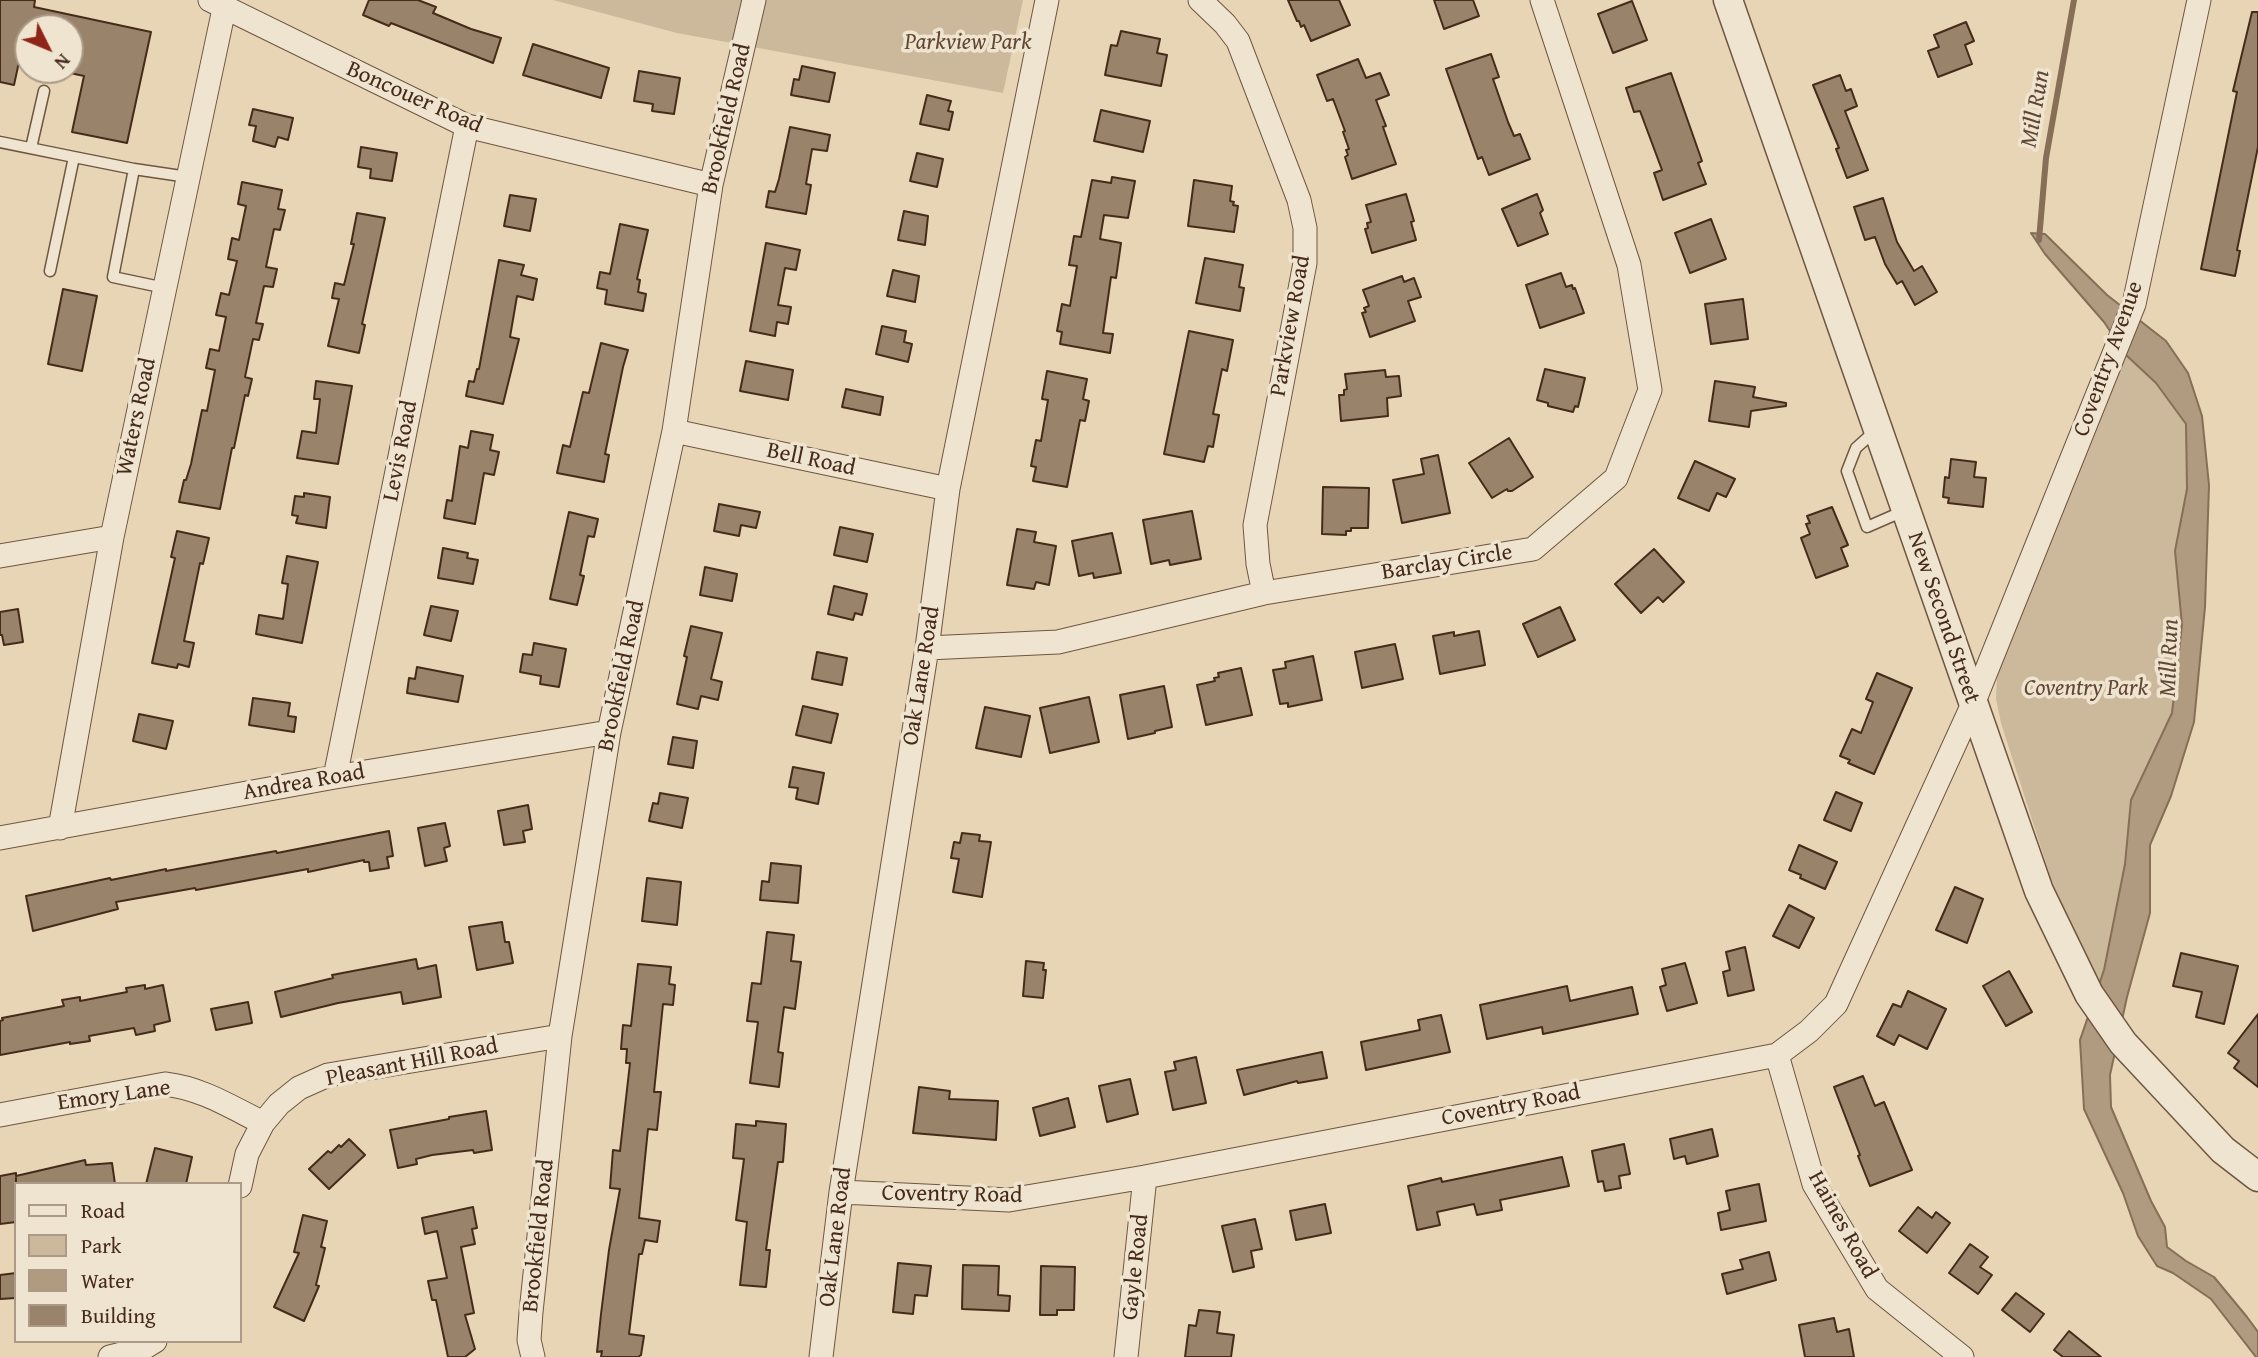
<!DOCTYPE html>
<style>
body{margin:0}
#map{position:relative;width:2258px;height:1357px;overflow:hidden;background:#e7d5b5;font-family:"Gentium Book Plus",serif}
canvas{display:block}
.legend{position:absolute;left:14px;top:1182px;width:228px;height:161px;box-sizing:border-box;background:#efe4cf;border:2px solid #ab9a87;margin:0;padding:9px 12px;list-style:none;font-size:21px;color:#462b1a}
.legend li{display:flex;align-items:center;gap:14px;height:35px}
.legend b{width:35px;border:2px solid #ab9a87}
.north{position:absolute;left:14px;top:14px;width:70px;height:70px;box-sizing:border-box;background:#efe4cf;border:2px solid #ab9a87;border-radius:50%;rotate:133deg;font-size:19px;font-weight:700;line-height:28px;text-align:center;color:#462b1a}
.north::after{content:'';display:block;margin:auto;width:24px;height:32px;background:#8f2418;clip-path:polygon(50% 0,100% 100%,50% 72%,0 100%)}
</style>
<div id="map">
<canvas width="2258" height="1357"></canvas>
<ul class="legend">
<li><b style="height:9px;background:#efe4cf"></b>Road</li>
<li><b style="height:19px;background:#ccb89b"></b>Park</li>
<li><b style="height:19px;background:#b09b80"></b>Water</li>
<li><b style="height:19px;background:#9a836b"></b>Building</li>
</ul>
<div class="north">N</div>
</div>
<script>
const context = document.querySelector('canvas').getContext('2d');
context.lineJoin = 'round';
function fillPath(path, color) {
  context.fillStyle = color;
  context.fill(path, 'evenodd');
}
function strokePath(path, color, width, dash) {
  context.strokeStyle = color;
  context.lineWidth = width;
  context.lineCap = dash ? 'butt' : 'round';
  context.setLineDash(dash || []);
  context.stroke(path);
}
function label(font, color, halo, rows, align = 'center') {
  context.font = font + ' "Gentium Book Plus",serif';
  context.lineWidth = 7;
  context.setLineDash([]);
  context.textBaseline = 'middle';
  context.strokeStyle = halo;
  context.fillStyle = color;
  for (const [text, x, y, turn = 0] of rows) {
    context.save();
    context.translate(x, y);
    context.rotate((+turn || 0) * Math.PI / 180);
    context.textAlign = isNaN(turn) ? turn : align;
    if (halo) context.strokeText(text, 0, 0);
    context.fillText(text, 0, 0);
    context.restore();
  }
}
fillPath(new Path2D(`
 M553 0H1023L1003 93 677 33Z
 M2126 355 2156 383 2186 424 2187 489 2175 551 2182 625 2172 713 2131 800 2125 864 2104 970 2100 982 2073 934 2052 882 2001 723 1996 699 1997 675Z`), '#ccb89b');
const water = new Path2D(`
 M2031 233 2045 234 2107 295 2166 341 2188 373 2202 416 2209 485 2205 607 2194 722 2171 796 2150 845V913L2127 997 2110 1075 2111 1107 2151 1201 2165 1227 2167 1247 2186 1261 2214 1277 2247 1317 2258 1332V1357H2256L2211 1299 2173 1273 2157 1266 2138 1236 2123 1193 2084 1109 2080 1040 2104 970 2125 864 2131 800 2172 713 2182 625 2175 551 2187 489 2186 424 2156 383 2126 355 2104 322 2045 254Z`);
fillPath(water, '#b09b80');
strokePath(water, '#866e57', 2);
strokePath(new Path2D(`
 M2039 240 2046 158 2074 0`), '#866e57', 6);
const building = new Path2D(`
 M0 0H35L34 7 151 32 127 143 72 132 84 76 70 73V28H28V64L19 62 14 85 0 82Z
 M369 0H418L436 7 433 13 471 29 501 38 493 63 391 23 389 26 363 15Z
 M1288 0H1339L1350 25 1311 41 1304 25 1301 27 1299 21H1297Z
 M1434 0H1473L1479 16 1444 29Z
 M1632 1 1647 40 1613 53 1598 14Z
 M2252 12H2258V147L2237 250 2240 251 2235 276 2201 269 2237 92 2233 91Z
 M1966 22 1974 41 1965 45 1972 64 1938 77 1928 51 1939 47 1934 35Z
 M1121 31 1160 39 1157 53 1167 55 1161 86 1105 75 1111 45 1117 46Z
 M533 44 609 68 601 98 523 75Z
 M1491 54 1499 77 1493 79 1508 122 1514 136 1520 134 1530 159 1489 175 1482 157 1478 159 1446 69Z
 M1358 59 1366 78 1380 73 1389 95 1376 100 1386 126 1383 127 1396 164 1352 179 1345 157 1348 155 1346 150 1349 149 1343 132 1345 131 1333 99 1327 101 1317 75Z
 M802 66 835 73 829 102 791 95 794 79 799 80Z
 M639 71 680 78 674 114 652 111 653 104 634 101Z
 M1671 73 1702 161 1698 163 1706 184 1663 200 1654 173 1662 170 1640 111 1634 112 1626 88Z
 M1840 75 1846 91 1851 89 1857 106 1845 111 1868 170 1847 178 1836 149 1839 148 1813 85Z
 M927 95 951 101 948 111 953 112 949 130 920 124Z
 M253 109 293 118 288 140 278 137 275 147 253 141 256 126 249 125Z
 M1101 110 1150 121 1143 152 1094 141Z
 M790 127 830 135 827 151 812 149 806 184 811 185 806 214 766 207 769 191 775 192 779 179Z
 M361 147 397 153 392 181 370 178 371 169 358 167Z
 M917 153 943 159 937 187 910 181Z
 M1112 177 1135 181 1128 218 1104 215 1100 239 1121 243 1116 278 1111 277 1103 333 1113 334 1110 353 1060 344 1062 332 1057 331 1062 304 1070 306 1077 266 1069 265 1074 236 1081 237 1092 180 1111 183Z
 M1194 180 1232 186 1230 201 1234 202 1233 205 1238 206 1234 232 1188 226Z
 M242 182 282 190 278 209 285 210 280 230 274 229 266 267 277 269 273 287 264 286 256 323 263 324 259 340 253 339 245 377 252 379 248 396 245 395 234 448H232L220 509 179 502 184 480H186L191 464 202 410 207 411 215 370 206 368 210 349 219 351 226 317 216 315 221 293 229 295 237 261 228 259 232 238 239 240 246 206 238 204Z
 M1406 194 1414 221 1411 222 1416 240 1372 253 1365 229 1368 228 1367 223 1371 222 1366 205Z
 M1537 194 1543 210 1540 213 1548 234 1518 246 1502 209Z
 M510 195 536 199 530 231 504 226Z
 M1883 198 1897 242 1914 271 1922 266 1937 292 1915 305 1902 281 1897 284 1885 264 1875 237 1865 240 1854 207Z
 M904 211 928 216 925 245 898 240Z
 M357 213 385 218 362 324 365 325 359 353 328 346 339 299 332 298 335 283 344 285 354 244H351Z
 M1711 219 1726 259 1690 273 1675 233Z
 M620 224 648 230 637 279 640 280 638 292 646 294 643 311 605 304 607 290 597 288 600 272 610 274Z
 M766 243 800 250 796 270 785 268 778 305 791 307 788 324 777 322 775 336 750 331Z
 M1205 258 1243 265 1239 287 1244 288 1240 311 1196 303Z
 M499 260 524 265 521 275 537 279 533 300 517 296 510 337 519 339 503 404 466 396 469 381 474 382 477 369H479Z
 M893 270 919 276 915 302 887 296Z
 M1561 273 1566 287 1572 285 1573 289 1575 288 1584 313 1540 328 1526 285Z
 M1402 276 1404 282 1414 278 1421 297 1408 301 1415 321 1370 337 1362 313 1366 312 1364 308 1369 306 1363 290Z
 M63 289 97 296 82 371 48 364Z
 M1743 299 1748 339 1711 344 1705 304Z
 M882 326 906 331 904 342 912 344 908 362 876 354Z
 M1189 331 1233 340 1227 371 1222 369 1213 414 1219 415 1213 447 1208 446 1204 462 1164 454Z
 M601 343 628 350 623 367 605 454 609 455 604 482 557 473 563 445 570 447 583 392 589 393Z
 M746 361 793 370 788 400 740 391Z
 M1545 369 1585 378 1578 407 1575 406 1573 412 1548 406V403L1537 400Z
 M1385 370 1386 377 1399 376 1401 396 1387 398 1388 416 1341 421 1339 395H1344V390L1347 389 1345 374Z
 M1047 371 1087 379 1083 399 1089 401 1085 421 1080 420 1067 487 1033 481 1036 467 1031 466 1036 440 1041 441 1048 400 1042 399Z
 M316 381 352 386 338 464 297 458 302 431 316 433 320 399H314Z
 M1715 381 1755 387 1753 397 1786 403V406L1751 411 1749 427 1709 421Z
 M846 389 883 397 880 415 842 407Z
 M471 431 493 435 490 450 499 452 494 475 484 473 475 524 444 518 447 500 452 501 460 446 468 448Z
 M1509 438 1533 477 1512 491H1508L1507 489 1492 498 1469 463Z
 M1438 455 1450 513 1402 523 1393 480 1424 474 1421 459Z
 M1951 459 1976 462 1974 477 1986 478 1983 507 1948 503 1949 498 1943 497 1945 477 1949 478Z
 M1695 461 1735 479 1726 497 1717 493 1709 511 1678 498Z
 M1323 487 1369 488 1368 528H1351V531H1346V535L1322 534Z
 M304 493 330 497 326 528 296 523 298 516 292 515 295 496 304 497Z
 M719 504 760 512 756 528 741 525 739 536 714 531Z
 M1832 507 1848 545 1841 548 1848 566 1816 578 1801 538 1810 534 1806 524 1810 523 1807 516Z
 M1192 511 1201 559 1170 565 1169 560 1151 564 1143 520Z
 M569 512 598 519 594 537 588 536 580 575 584 576 577 605 550 599Z
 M840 527 873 534 867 562 834 555Z
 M1017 529 1036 532 1034 542 1056 546 1049 585 1036 582 1034 589 1007 585Z
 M177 531 209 538 203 564 200 563 184 641 194 643 189 667 178 664 177 668 152 663 175 558 171 557Z
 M1112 533 1121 573 1094 578 1093 573 1079 576 1072 541Z
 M443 548 468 553 467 558 478 560 473 584 438 578Z
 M1654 549 1684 582 1663 602 1658 597 1641 613 1615 584Z
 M287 556 318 562 302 643 256 634 259 615 283 619 288 584 282 583Z
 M705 567 737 574 732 601 700 595Z
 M834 586 867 594 862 615 855 613 853 620 828 614Z
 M431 606 458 611 451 641 424 635Z
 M1560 607 1575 640 1538 657 1523 624Z
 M18 609 23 642 4 645 2 635H0V612Z
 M691 626 722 633 711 679 722 682 718 700 701 696 698 709 677 704 687 657 684 656Z
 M1479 631 1485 665 1440 674 1433 636 1454 632V636Z
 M534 643 566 649 559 687 540 684 541 676 520 672 523 654 532 655Z
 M1395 644 1403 679 1362 688 1355 652Z
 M817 652 847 658 842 685 812 679Z
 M1313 656 1322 700 1288 707V703L1280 704 1273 670 1286 668 1285 662Z
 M417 667 463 676 458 702 407 693 409 678 415 679Z
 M1241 668 1252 715 1206 725 1197 685 1215 681 1214 678 1219 677 1218 673Z
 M1877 673 1912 688 1874 774 1848 763 1850 760 1840 756 1852 729 1861 733 1873 702 1866 699Z
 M1164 686 1172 727 1155 731V733L1128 739 1120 695Z
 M1089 697 1099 742 1050 753 1040 708Z
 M253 698 290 703 288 716 296 717 294 732 249 725Z
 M803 706 838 714 831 743 796 735Z
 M985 707 1030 716 1021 757 976 748Z
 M139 714 173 721 166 749 133 741Z
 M673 737 697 741 693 768 668 764Z
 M793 767 824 773 818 804 796 799 798 788 789 787Z
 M1836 792 1862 803 1851 831 1824 820Z
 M660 793 688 798 682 828 649 821 653 803 658 804Z
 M528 805 532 829 523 831 525 842 504 845 498 811Z
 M445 823 450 846 444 848 447 861 425 866 418 828Z
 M389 831 393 856 387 857 389 868 370 871 369 862H364V860L308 872V869L196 890 195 888 116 902 118 909 33 931 26 896 110 878 111 880 166 869V871L276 851 277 853Z
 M962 833 980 835 979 841 991 842 982 897 953 892 959 859 951 858 954 842 960 843Z
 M1799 845 1837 862 1825 889 1800 878 1801 875 1789 870Z
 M771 863 801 866 798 903 760 900 762 881 769 882Z
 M647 878 681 882 677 925 642 921Z
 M1955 887 1983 899 1967 943 1936 930Z
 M1789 905 1814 918 1799 948 1773 936Z
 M502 922 505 942H509L513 963 477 970 469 927Z
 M767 932 794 935 791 961 801 962 795 1009 784 1007 778 1052 783 1053 779 1087 750 1083 758 1022 747 1021 752 983 761 984Z
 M1745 947 1754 990 1728 996 1723 972 1730 970 1726 952Z
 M2181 953 2238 966 2224 1024 2196 1017 2202 992 2173 986Z
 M416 959 418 969 436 965 441 997 403 1004 401 992 338 1003 281 1017 275 992 333 978 332 975Z
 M1026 961 1044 963 1043 970H1046L1043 998 1023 996Z
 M1685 963 1697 1003 1667 1011 1660 987 1666 985 1662 969Z
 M638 964 671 967 669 984 675 985 673 1005 663 1004 654 1092H661L657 1130 648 1129 639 1218 660 1221 657 1242 645 1240 642 1254H639L629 1334 644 1336 641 1355 638 1357H601L602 1351 597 1352 601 1314 609 1250 620 1189 610 1188 613 1150 620 1151 630 1063H626L627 1049H621L623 1025 631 1026Z
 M2009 971 2032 1012 2006 1026 1983 986Z
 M145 985V989L163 985 170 1021 154 1025 155 1031 136 1035 134 1028 89 1036 90 1041 70 1044V1042L0 1055V1021L3 1020 2 1018 64 1006 62 1000 80 997V1001L127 992 126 988Z
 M1567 986 1570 1001 1632 987 1638 1014 1543 1034 1542 1027 1487 1039 1480 1005Z
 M1908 991 1946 1009 1927 1049 1899 1035 1894 1045 1877 1036 1893 1004 1901 1007Z
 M248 1002 252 1023 216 1030 211 1009Z
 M2258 1014V1087L2234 1068 2239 1061 2228 1053Z
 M1441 1015 1450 1052 1366 1070 1361 1042 1420 1030 1418 1020Z
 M1322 1052 1327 1078 1298 1083 1297 1081 1244 1095 1237 1070Z
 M1196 1057 1206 1103 1173 1110 1165 1072 1176 1070 1174 1062Z
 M1863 1076 1875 1106 1884 1102 1912 1170 1870 1186 1858 1156 1860 1155 1834 1087Z
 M1130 1079 1138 1114 1107 1122 1099 1086Z
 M919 1087 950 1091 949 1099 998 1101 996 1140 913 1133Z
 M1068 1098 1075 1127 1040 1136 1033 1108Z
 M486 1111 492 1150 474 1153 473 1150 432 1155 416 1159 417 1164 398 1168 390 1130 449 1119V1117Z
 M756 1121 786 1124 783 1162H778L766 1250H770L766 1287 740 1285 747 1222 736 1220 744 1159 733 1158 736 1124 756 1126Z
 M1712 1129 1718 1156 1687 1164 1685 1156 1674 1159 1670 1139Z
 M349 1139 365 1155 329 1189 309 1169 328 1151 331 1153 339 1145 341 1147Z
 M1624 1144 1630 1174 1619 1176 1621 1188 1605 1191 1603 1181 1598 1182 1592 1151Z
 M155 1148 192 1157 186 1184H146Z
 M1562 1157 1569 1186 1500 1200 1502 1210 1477 1215 1474 1204 1437 1212 1440 1225 1417 1230 1408 1186 1441 1178 1442 1182Z
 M85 1160 86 1165 112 1163 115 1184H16V1178V1222L0 1224V1176L16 1173V1176Z
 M1759 1184 1766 1221 1721 1230 1718 1213 1730 1210 1726 1191Z
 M1325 1204 1331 1233 1296 1240 1290 1211Z
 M473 1207 477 1228 472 1229 475 1244 461 1247 474 1313 465 1315 475 1349 465 1357H448L436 1300H432L428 1281 447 1278 437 1231 425 1234 422 1218Z
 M1918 1207 1932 1218 1936 1212 1950 1223 1927 1253 1899 1231Z
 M303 1215 327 1221 321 1247 325 1248 316 1285 319 1286 304 1321 274 1307 299 1253 294 1252Z
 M1255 1219 1262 1249 1251 1251 1254 1267 1233 1272 1222 1226Z
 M1970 1244 1988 1257 1980 1267 1992 1275 1978 1294 1949 1273Z
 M1769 1252 1776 1280 1727 1294 1722 1274 1743 1269 1740 1260Z
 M898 1263 931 1266 927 1296 915 1295 913 1314 893 1312Z
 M963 1265 999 1266 998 1295 1010 1296 1009 1311 962 1309Z
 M1041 1266 1075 1267 1074 1310H1057V1315H1040Z
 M16 1273V1298L0 1299V1275Z
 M2016 1293 2044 1314 2030 1332 2002 1310Z
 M1199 1310 1220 1312 1217 1333 1234 1335 1231 1357H1185L1189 1325 1196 1326Z
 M1834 1318 1837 1332 1849 1329 1854 1357H1805L1799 1325Z
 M2069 1331 2101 1357H2063L2054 1350Z`);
fillPath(building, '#9a836b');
strokePath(building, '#462b1a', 2);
const service = new Path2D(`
 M0 142 74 157
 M31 148 44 91
 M50 271 74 157 134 169
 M165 288 113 277 134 169 188 177
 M1875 431 1856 448 1847 471 1867 527 1906 510`);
const minor = new Path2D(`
 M210 0 467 126 711 185
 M1200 0 1225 24 1238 41 1299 200 1305 228V263L1255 525 1258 564 1264 593
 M674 431 948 489
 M0 556 112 537
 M927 648 1058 642 1264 593 1533 549 1616 478 1650 390 1629 265 1542 0
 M335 777 467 126
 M60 828 112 537 224 9
 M0 838 335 777 609 732
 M1777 1055 1814 1184 1877 1289 1962 1357
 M0 1115 165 1084C201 1088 231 1107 263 1123
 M240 1186 247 1154 263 1123 279 1104 299 1088 328 1075 560 1036
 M841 1192 1009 1200 1145 1177 1777 1055 1809 1031 1836 1004 1973 704 2134 304 2199 0
 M110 1357 142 1349 155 1341
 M533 1357 529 1340 531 1312 560 1036 609 732 674 431 711 185 754 0
 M821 1357 841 1192 927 648 948 489 1047 0
 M1126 1357 1145 1177`);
const tertiary = new Path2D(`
 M1728 0 2039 891 2089 994 2123 1043 2223 1150 2258 1177`);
strokePath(service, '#6e5641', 13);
strokePath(minor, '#6e5641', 25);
strokePath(tertiary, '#6e5641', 31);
strokePath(service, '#efe4cf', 10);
strokePath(minor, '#efe4cf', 23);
strokePath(tertiary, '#efe4cf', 28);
label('italic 23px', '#614734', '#efe4cf', [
 ["Parkview Park",968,43],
 ["Coventry Park",2086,689]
]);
label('23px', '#462b1a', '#efe4cf', [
 ["Boncouer Road",414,98,24],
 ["Brookfield Road",727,119,-77],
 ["Parkview Road",1291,326,-80],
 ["Coventry Avenue",2109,359,-70],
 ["Waters Road",137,417,-78],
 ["Levis Road",401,451,-79],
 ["Bell Road",811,460,12],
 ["Barclay Circle",1447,563,-9],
 ["New Second Street",1943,618,71],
 ["Brookfield Road",622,676,-78],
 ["Oak Lane Road",922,676,-81],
 ["Andrea Road",304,783,-10],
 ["Pleasant Hill Road",412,1063,-11],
 ["Emory Lane",114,1096,-8],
 ["Coventry Road",1511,1106,-11],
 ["Coventry Road",952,1195,1],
 ["Haines Road",1842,1225,61],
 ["Brookfield Road",539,1236,-84],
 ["Oak Lane Road",836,1237,-83],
 ["Gayle Road",1136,1267,-84]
]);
label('italic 24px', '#604734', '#efe4cf', [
 ["Mill Run",2036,109,-80],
 ["Mill Run",2170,658,-88]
]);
</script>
